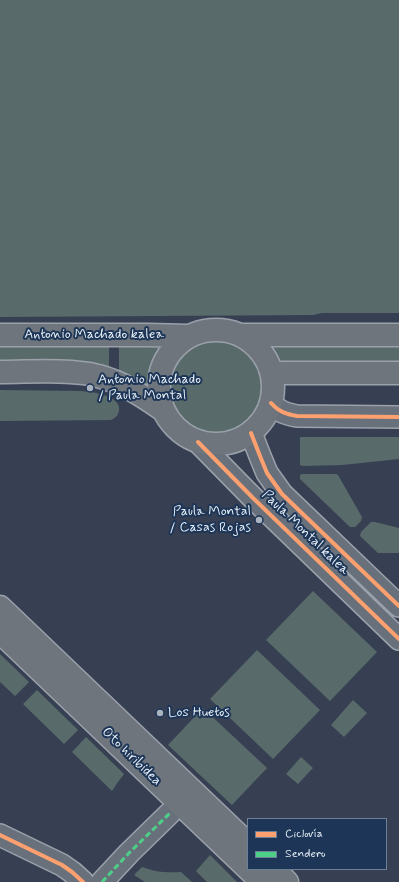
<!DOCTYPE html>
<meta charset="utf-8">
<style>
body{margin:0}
#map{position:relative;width:399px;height:882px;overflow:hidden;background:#374053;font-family:Mynerve,sans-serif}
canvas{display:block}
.legend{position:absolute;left:247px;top:818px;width:140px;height:52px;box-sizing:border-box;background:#1d3557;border:1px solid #6e8097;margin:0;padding:5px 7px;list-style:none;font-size:12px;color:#e8f1f8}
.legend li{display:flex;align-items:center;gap:8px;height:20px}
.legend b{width:20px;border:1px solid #6e8097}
</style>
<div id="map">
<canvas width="399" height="882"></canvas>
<ul class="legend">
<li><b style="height:5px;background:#fca06f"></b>Ciclovía</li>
<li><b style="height:5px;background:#4dcf88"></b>Sendero</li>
</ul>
</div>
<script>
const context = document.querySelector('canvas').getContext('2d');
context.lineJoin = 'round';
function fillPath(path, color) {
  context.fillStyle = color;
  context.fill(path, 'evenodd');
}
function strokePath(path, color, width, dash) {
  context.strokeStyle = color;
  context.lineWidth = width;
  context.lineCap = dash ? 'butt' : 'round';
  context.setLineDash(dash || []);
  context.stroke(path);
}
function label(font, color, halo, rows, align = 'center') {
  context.font = font + ' Mynerve,sans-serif';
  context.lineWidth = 4;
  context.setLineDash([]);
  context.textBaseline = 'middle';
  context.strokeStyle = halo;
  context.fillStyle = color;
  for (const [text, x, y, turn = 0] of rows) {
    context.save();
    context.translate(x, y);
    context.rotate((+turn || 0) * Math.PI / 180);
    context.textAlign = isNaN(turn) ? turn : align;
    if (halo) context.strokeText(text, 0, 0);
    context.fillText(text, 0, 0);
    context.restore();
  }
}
fillPath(new Path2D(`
 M0 0H399V313H322L313 315 0 317Z
 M167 388a47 47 0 1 1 94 0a47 47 0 1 1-94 0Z
 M0 342H109V371L0 364Z
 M119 342 165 345C153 360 149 369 148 388L119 374Z
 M262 342H399V365H275Z
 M0 390 81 391C91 392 122 395 119 411 118 416 115 418 111 420L0 421Z
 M300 437H399V459L342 465 303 466 300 465Z
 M302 474H336L338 475 362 517 361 521 355 527H350L300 479V475Z
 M371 522H375L399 528V553H378L360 536 361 532Z
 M313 591 377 652 330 701 266 640Z
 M257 650 320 710 273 759 210 699Z
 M0 654 29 682 15 696 0 682Z
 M37 690 78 730 64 744 23 704Z
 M353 700 367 713 344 737 331 725Z
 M203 708 267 768 232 805 168 745Z
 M86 737 124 774 118 782 112 791 72 752Z
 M301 757 313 768 298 784 286 774Z
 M210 855 237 882H207L196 871Z
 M142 867C156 872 166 873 181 872L192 882H145L134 875Z`), '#586a69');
const minor = new Path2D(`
 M271 403C279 412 286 414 297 416L399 417
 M251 433 260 456 267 473 282 494 399 606
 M198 442 253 498 399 639
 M0 835 62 865 72 872 83 882
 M102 882 129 853 170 813`);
const major = new Path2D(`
 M159 387a57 57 0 1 1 114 0a57 57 0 1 1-114 0Z
 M0 335H148L189 336
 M240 335H399
 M0 372C24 372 47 370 71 372 80 373 89 373 98 376 122 382 143 396 163 410
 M272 373H399
 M0 607 248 844
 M0 632 262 882
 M274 869 287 882`);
strokePath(minor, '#9ba1ab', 24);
strokePath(major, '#9ba1ab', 25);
strokePath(minor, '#68707b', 21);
strokePath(major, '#6e757d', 22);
strokePath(new Path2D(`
 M102 882 129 853 170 813`), '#4dcf88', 3, [6, 3]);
strokePath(new Path2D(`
 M271 403C279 412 286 414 297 416L399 417
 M251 433 260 456 267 473 282 494 399 606
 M198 442 253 498 399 639
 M0 835 62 865 72 872 83 882`), '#fca06f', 4);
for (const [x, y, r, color] of [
 [90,388,4,"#aab3be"],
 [259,520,4,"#aab3be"],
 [160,713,4,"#aab3be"]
]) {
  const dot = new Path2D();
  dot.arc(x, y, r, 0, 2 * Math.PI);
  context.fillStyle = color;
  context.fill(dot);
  strokePath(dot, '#1d3557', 1.5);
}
label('14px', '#e8f1f8', '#1d3557', [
 ["Antonio Machado kalea",94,335],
 ["Paula Montal kalea",305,533,44],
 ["Oto hiribidea",131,757,44]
]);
label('14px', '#e8f1f8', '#1d3557', [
 ["Antonio Machado",98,380],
 ["/ Paula Montal",98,396],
 ["Paula Montal",251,512,"right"],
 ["/ Casas Rojas",251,528,"right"],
 ["Los Huetos",168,713]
], 'left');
</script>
